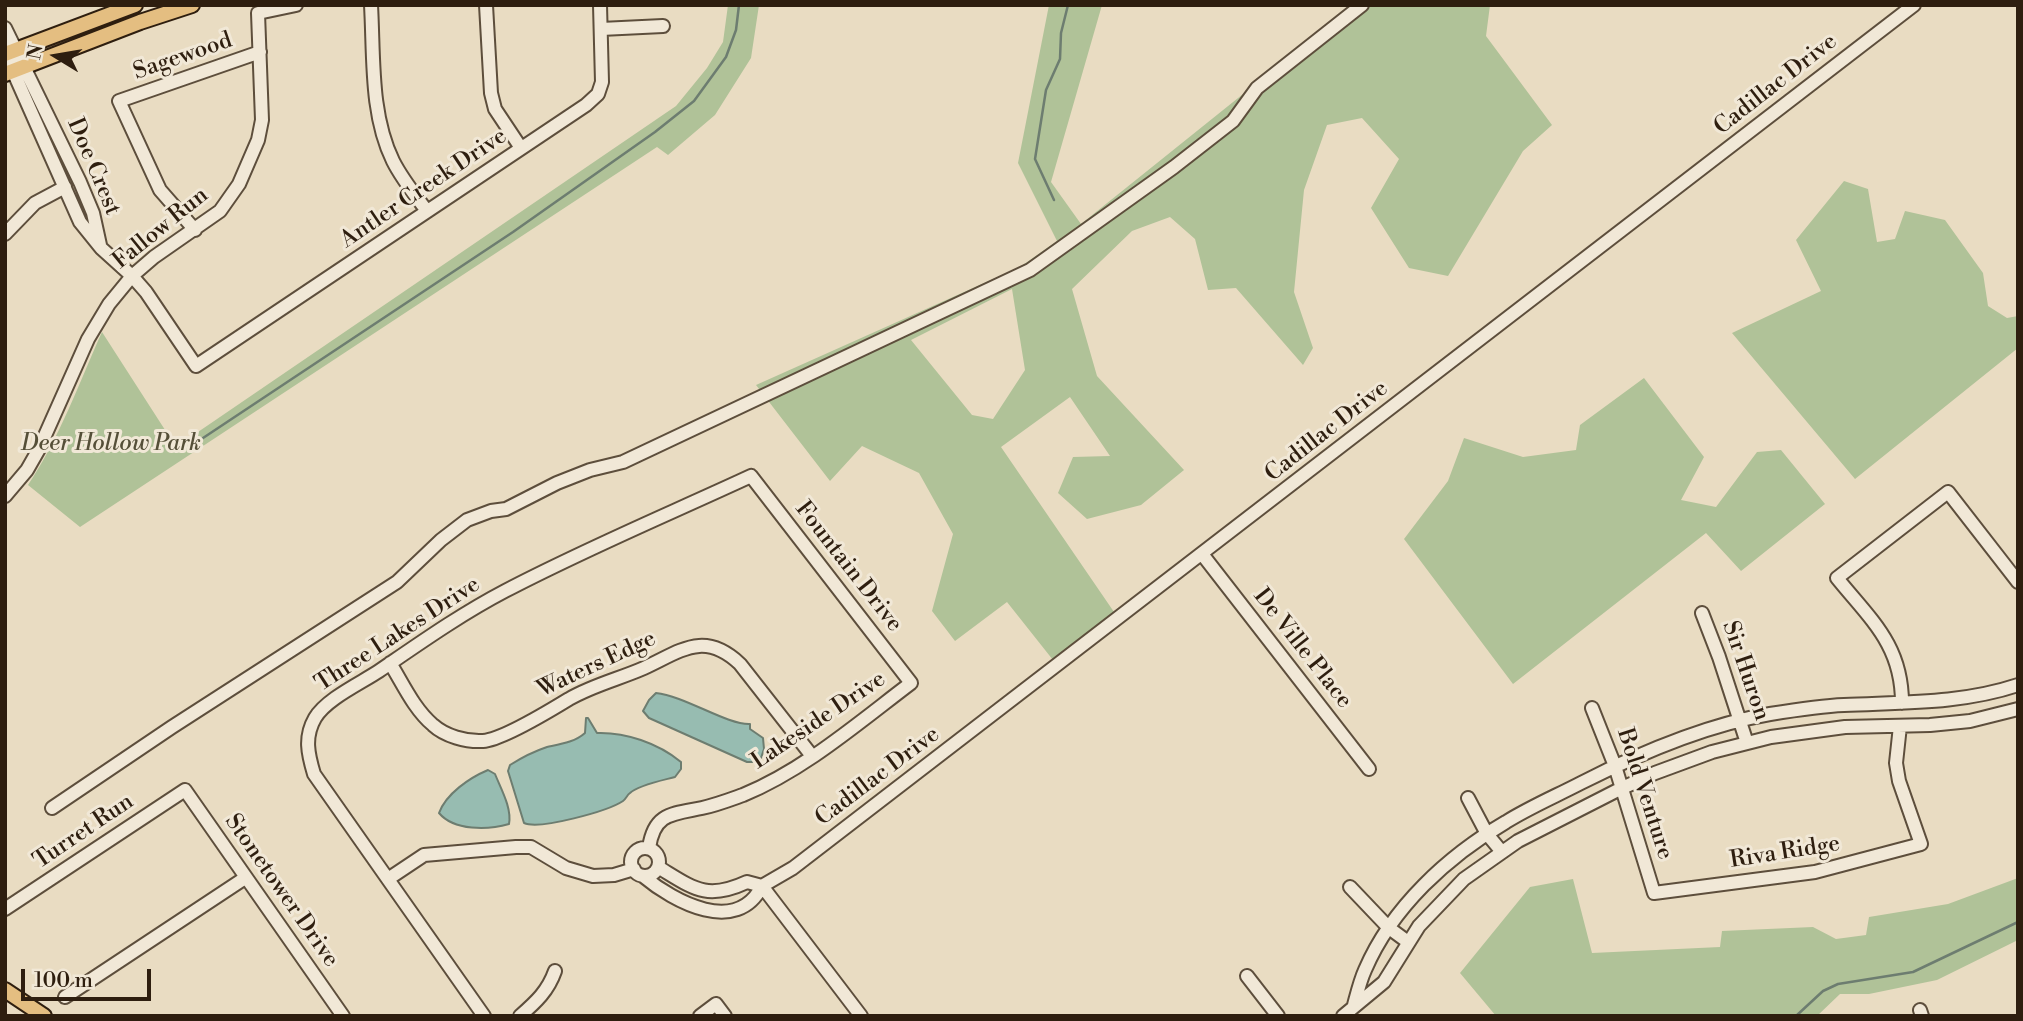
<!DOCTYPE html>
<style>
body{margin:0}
#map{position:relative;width:2023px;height:1021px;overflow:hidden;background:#e9dcc2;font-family:"Libre Bodoni",serif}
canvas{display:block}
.frame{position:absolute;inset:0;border:7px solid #2e1e0f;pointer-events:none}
.north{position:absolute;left:21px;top:21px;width:70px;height:70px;-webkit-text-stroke:5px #f1e8d7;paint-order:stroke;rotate:281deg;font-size:19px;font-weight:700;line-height:28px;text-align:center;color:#2e1e0f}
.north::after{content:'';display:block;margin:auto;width:24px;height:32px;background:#2e1e0f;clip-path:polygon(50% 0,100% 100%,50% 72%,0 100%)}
.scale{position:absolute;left:21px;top:969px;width:130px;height:32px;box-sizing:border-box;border:4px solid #2e1e0f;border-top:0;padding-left:9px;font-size:21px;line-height:24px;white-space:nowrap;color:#2e1e0f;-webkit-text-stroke:5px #f1e8d7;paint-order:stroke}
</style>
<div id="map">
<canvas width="2023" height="1021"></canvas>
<div class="frame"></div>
<div class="north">N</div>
<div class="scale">100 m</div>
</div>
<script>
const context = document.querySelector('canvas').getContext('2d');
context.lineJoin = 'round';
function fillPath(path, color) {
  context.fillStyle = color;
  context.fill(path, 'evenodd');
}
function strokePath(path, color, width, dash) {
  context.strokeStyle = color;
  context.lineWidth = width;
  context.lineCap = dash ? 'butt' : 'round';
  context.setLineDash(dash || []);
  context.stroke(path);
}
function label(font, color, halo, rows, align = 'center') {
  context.font = font + ' "Libre Bodoni",serif';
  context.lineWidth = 6;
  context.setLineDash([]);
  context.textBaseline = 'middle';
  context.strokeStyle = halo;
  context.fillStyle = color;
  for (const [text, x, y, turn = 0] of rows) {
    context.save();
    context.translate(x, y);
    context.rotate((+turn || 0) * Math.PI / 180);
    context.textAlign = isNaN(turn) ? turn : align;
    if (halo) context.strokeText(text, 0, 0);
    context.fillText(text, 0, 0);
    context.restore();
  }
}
fillPath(new Path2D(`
 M728 5H759L751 58 715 115 668 155 657 147 80 527 28 485C60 437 79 383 102 332L176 447 676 106 707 68 723 42Z
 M1049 5H1102L1051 182 1081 224 1354 5H1490L1486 36 1552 125 1523 151 1448 276 1409 268 1371 208 1399 159 1362 118 1327 125 1304 190 1294 292 1313 348 1303 365 1236 288 1208 290 1195 239 1170 217 1132 231 1072 289 1097 376 1184 470 1141 505 1087 519 1058 493 1073 457 1110 456 1070 397 1001 447 1114 612 1053 660 1007 602 955 641 932 611 953 534 919 473 862 446 830 481 756 385 1020 267 1057 241 1018 163ZM1012 289 1025 370 993 419 972 415 911 340Z
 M1844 181 1868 189 1877 242 1895 239 1905 211 1945 220 1983 273 1988 306 2007 318 2018 316V348L1855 479 1732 333 1821 291 1796 240Z
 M1644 378 1704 457 1681 500 1716 507 1757 452 1781 450 1825 504 1741 571 1706 533 1513 684 1404 539 1448 481 1464 438 1523 457 1576 450 1580 425Z
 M2018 878V940L1937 980 1869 994H1840L1817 1016H1496L1460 973 1530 887 1573 879 1592 953 1720 947 1722 931 1813 927 1836 939 1866 935 1869 917 1948 904Z`), '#b0c298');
const water = new Path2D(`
 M656 693C685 696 727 725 750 724V729L763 738 764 749 761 758 754 762H747L649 718 643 711 649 700Z
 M586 718H588L597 733C625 732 658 743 681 762V769L675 777C664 780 638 785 630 793 627 795 626 799 623 801 608 811 540 830 524 823L508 771 510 765C521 758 535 751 547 747 561 744 575 742 585 733Z
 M488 770 495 774C501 789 512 808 509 824 488 830 454 831 439 813 446 794 469 778 488 770Z`);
fillPath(water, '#97bcb1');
strokePath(water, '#6d7d70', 2);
strokePath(new Path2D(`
 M1054 200 1035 159 1046 90 1060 59 1061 33 1068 5
 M197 442 513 232 655 132 694 101 726 57 736 30 739 5
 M1796 1016 1823 991 1838 984 1913 972 2018 922`), '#6d7d70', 2.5);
const minor = new Path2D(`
 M371 5C374 57 370 114 393 161 402 179 415 195 427 211
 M486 5 491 93 495 109 521 148
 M5 28 80 182 93 213 100 245
 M601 29 663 26
 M5 53 80 222 101 248 132 276 146 292 196 366 586 105 598 94 602 82 600 5
 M195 230 160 190 119 101 260 52
 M5 234 35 203 65 187
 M5 496 27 470 39 449 88 339 109 304 132 276 154 257 220 211 239 184 258 140 262 120 258 13 296 5
 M1202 554 1369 769
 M1702 613 1719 657 1747 743
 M390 663C403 684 414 709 433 725 445 736 466 742 483 741 502 740 551 710 569 699 593 685 619 679 644 668 681 651 704 630 740 664L812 756
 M1902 703C1902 645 1871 620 1837 578L1948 492 2018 582
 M1592 708 1615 766 1654 893 1815 872 1921 844 1899 781 1896 763 1900 726
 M1468 798 1487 834 1502 852
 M52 808 172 727 397 582 441 540 467 520 491 511 506 509 557 483 590 470 623 462 1030 270 1174 167 1233 121 1257 88 1362 5
 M631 862a14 14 0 1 1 28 0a14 14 0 1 1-28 0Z
 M658 867C693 888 706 901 747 882L762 886
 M643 876C674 902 737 936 762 886
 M388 879 424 855 516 847H531L566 868 593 876 614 875 634 869
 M762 886 793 868 1914 5
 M762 886 861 1016
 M1350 887 1389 928 1408 942
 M5 909 185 790 343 1016
 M1247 976 1278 1016
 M65 997 245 878
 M1354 1005C1357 994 1360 981 1365 970 1392 907 1448 856 1506 822 1530 807 1556 796 1581 783 1640 753 1705 725 1770 714 1795 710 1820 706 1844 705 1903 702 1961 704 2018 685
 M1920 1010 1922 1016
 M484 1016 314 774C308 754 304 737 315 718 326 699 361 683 379 671 420 643 461 614 505 591 585 549 669 514 751 476L911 683C858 723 804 770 743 795 729 800 716 805 702 808 672 814 654 813 649 848
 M520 1016C536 1002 548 991 555 971
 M700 1016 716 1004 725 1016
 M1343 1016 1384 982 1419 926 1464 879 1518 841 1618 790 1655 773 1712 752 1771 737 1845 727 1930 725 1970 721 2018 709`);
const major = new Path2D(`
 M5 54 135 5
 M5 74 140 22 192 5
 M5 990 44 1016`);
strokePath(minor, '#5d4e3c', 16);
strokePath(major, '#2e1e0f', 18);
strokePath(minor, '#f1e8d7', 12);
strokePath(major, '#e4be81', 14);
label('23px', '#2e1e0f', '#f1e8d7', [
 ["Sagewood",183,57,-19],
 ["Cadillac Drive",1776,85,-38],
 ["Doe Crest",93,167,67],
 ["Antler Creek Drive",424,189,-34],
 ["Fallow Run",161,229,-39],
 ["Cadillac Drive",1327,432,-38],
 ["Fountain Drive",848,567,52],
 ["Three Lakes Drive",398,635,-33],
 ["De Ville Place",1302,649,52],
 ["Waters Edge",597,665,-25],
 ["Sir Huron",1745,671,71],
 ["Lakeside Drive",819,721,-34],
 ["Cadillac Drive",878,777,-37],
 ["Bold Venture",1644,794,72],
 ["Turret Run",84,832,-34],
 ["Riva Ridge",1785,853,-9],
 ["Stonetower Drive",281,891,55]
]);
label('italic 23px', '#554f38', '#f1e8d7', [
 ["Deer Hollow Park",111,444]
]);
</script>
